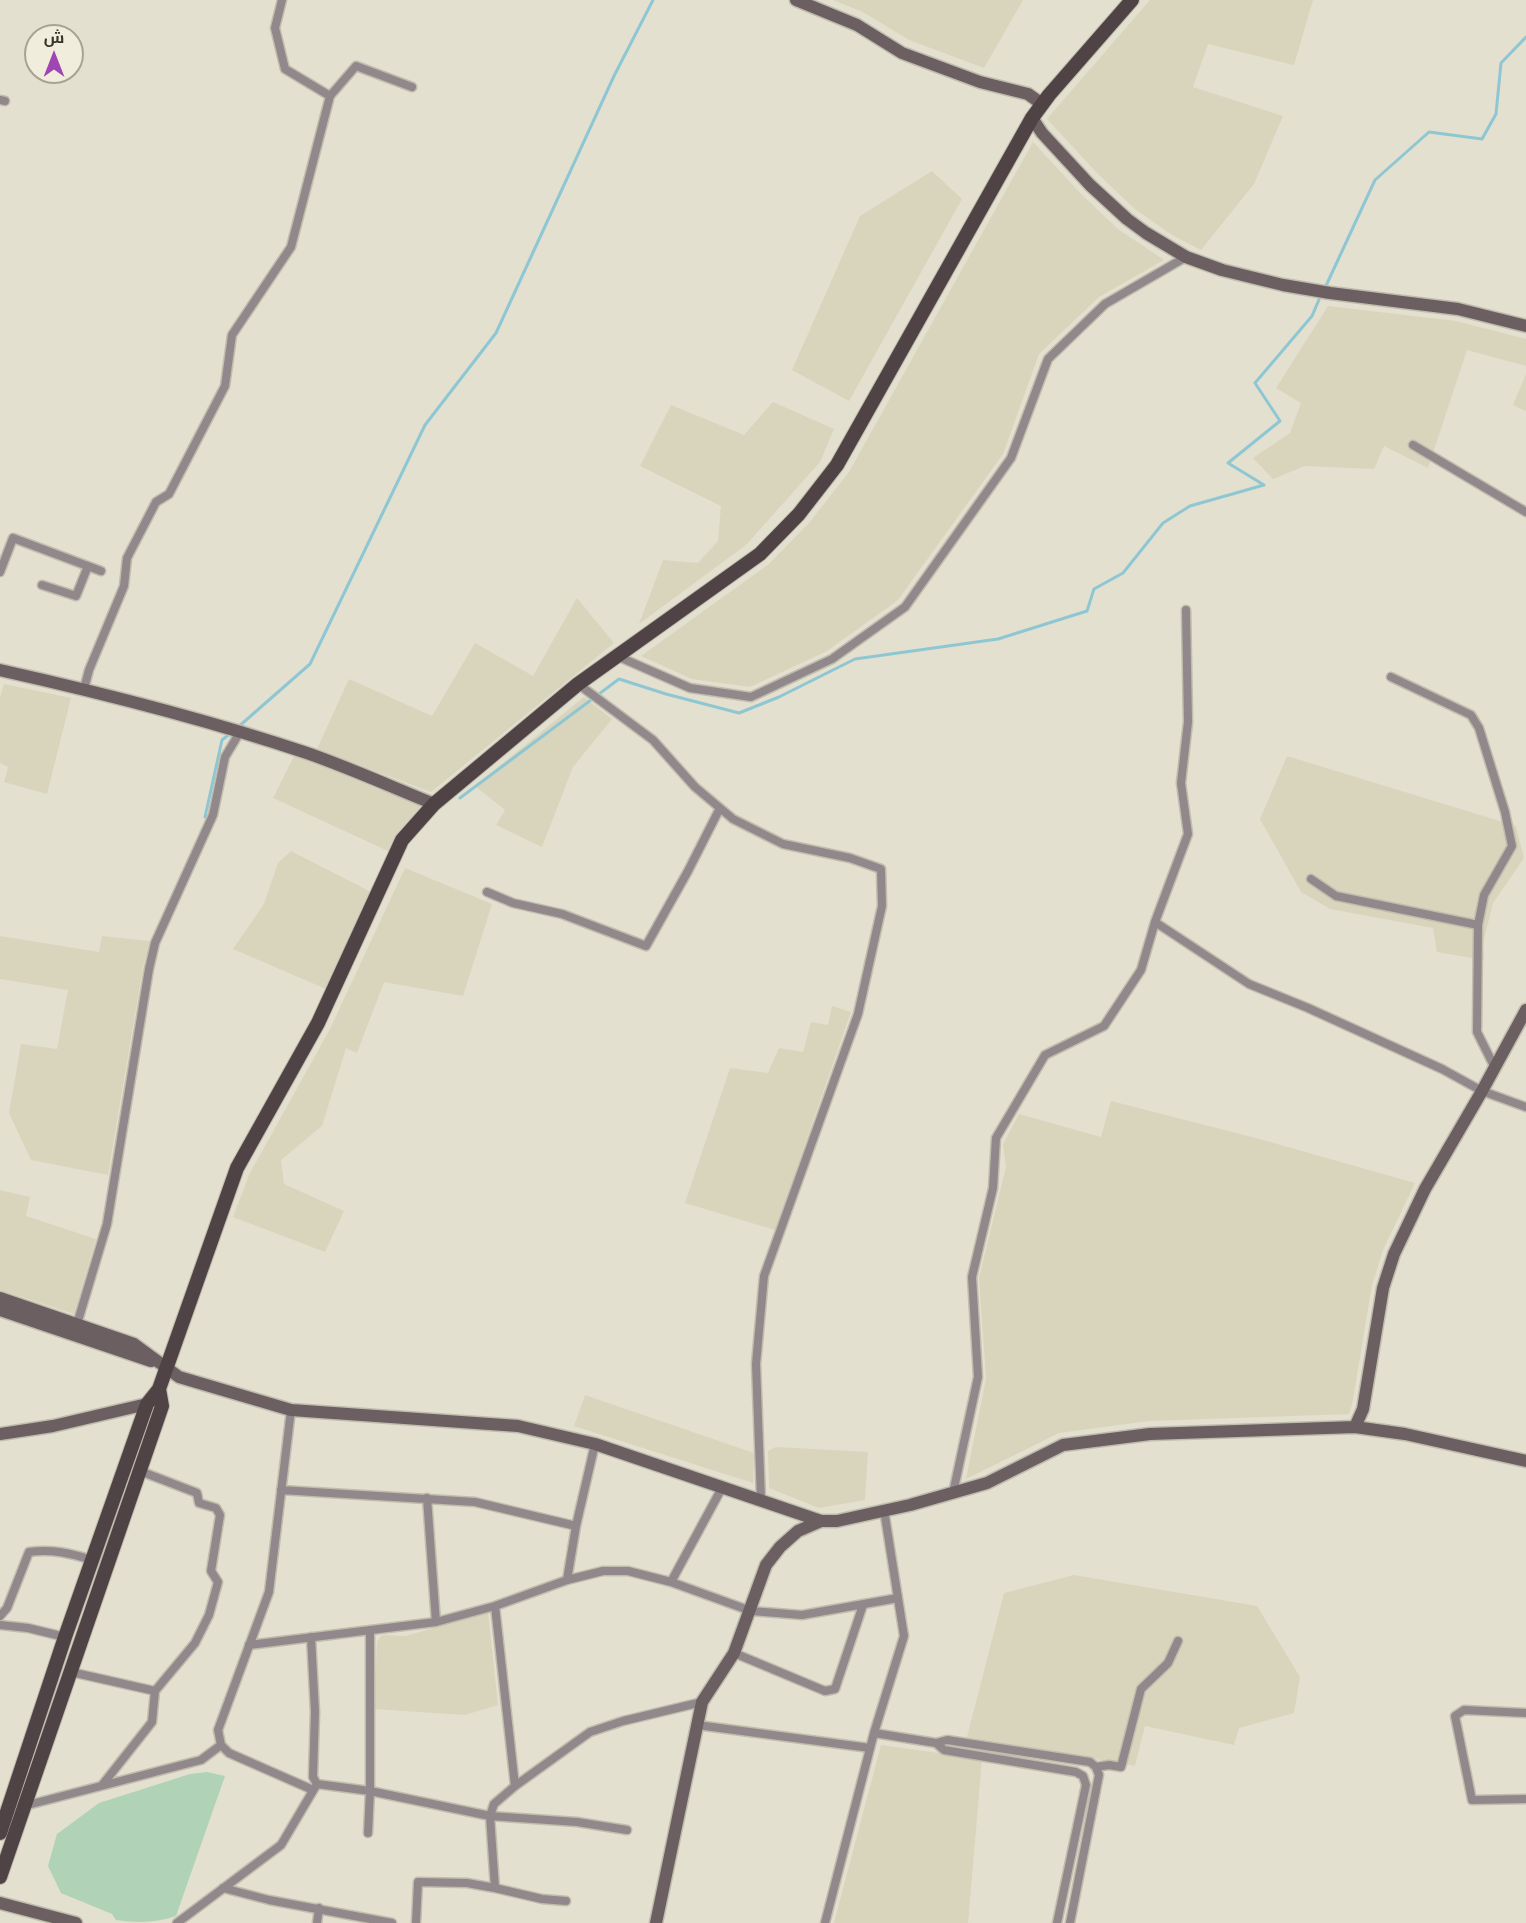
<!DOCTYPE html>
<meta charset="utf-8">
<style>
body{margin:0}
#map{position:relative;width:1526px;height:1923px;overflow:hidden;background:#e3e0cf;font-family:Karla,Cairo,sans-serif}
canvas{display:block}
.north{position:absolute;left:24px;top:24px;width:60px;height:60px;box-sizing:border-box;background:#f0eddc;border:2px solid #a5a396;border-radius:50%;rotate:0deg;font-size:16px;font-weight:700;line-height:24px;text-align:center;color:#34332c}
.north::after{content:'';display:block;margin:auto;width:21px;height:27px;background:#9f46b2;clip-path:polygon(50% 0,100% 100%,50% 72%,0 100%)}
</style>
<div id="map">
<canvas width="1526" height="1923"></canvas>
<div class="north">ش</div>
</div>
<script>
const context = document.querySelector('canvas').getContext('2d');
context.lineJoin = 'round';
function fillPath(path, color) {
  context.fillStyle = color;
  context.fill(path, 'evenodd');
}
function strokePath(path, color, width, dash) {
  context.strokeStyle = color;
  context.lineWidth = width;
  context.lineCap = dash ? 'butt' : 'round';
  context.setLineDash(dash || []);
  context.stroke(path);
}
fillPath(new Path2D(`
 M833 0H1023L984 68 909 40 863 12Z
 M1150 0H1313L1294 65 1208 44 1193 87 1283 116 1254 184 1201 250 1172 235 1135 209 1099 175 1047 119Z
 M1033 142 1081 194 1118 229 1164 260 1099 297 1039 354 1003 454 898 600 827 651 750 687 692 679 641 656 769 564 809 523 849 472Z
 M932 171 962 199 849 401 792 370 860 216Z
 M1328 306 1456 321 1526 339V366L1467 350 1428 468 1384 446 1374 469 1305 466 1273 479 1253 458 1290 433 1301 403 1276 388Z
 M1526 374V411L1513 405Z
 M773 402 834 429 820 462 746 545 639 624 663 560 698 563 718 541 721 506 640 466 671 405 744 435Z
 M577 598 614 643 431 792 317 749 349 679 432 716 475 643 533 676Z
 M4 684 71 698 47 794 4 782 8 767 0 763V698Z
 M584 697 612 719 573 767 542 847 496 825 505 810 475 786Z
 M295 754 421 807 395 836 388 851 273 798Z
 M1287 756 1516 826 1524 858 1493 903 1483 943 1484 960 1437 952 1433 928 1330 909 1301 892 1260 819Z
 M291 851 371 892 326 989 233 949 264 904 278 863Z
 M405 868 492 904 463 996 384 982 357 1053 346 1048 322 1126 281 1160 284 1184 344 1211 325 1252 233 1217 250 1173 330 1029Z
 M0 936 99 952 102 936 150 941 143 967 108 1175 31 1160 9 1113 21 1044 57 1049 68 990 0 979Z
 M832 1006 851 1012 775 1230 685 1203 730 1068 768 1073 779 1048 803 1052 811 1022 828 1025Z
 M1111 1101 1256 1138 1415 1183 1383 1250 1372 1285 1352 1405 1349 1414 1149 1421 1059 1433 966 1479 986 1379 979 1278 1006 1167 1003 1144 1019 1114 1101 1137Z
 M0 1190 30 1197 26 1216 96 1239 74 1314 0 1290Z
 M585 1395 754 1453 753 1483 574 1426Z
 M776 1447 868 1452 865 1500 819 1508 769 1488 768 1451Z
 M1074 1575 1257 1606 1300 1677 1294 1713 1239 1728 1234 1745 1145 1726 1135 1766 967 1737 1004 1593Z
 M488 1612 498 1705 465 1715 374 1709 377 1642 382 1635 406 1636Z
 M881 1745 982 1759 968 1923H834Z`), '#d9d4bc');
fillPath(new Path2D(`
 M207 1772 225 1776 176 1916C156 1923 137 1923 116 1920L112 1914 61 1893 48 1866 57 1834 99 1803 190 1774Z`), '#b0d2b6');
strokePath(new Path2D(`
 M1324 290 1375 180 1429 132 1482 139 1496 114 1501 63 1526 37
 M237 728 310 664 425 425 496 333 614 76 653 0
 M460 798 619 679 666 694 739 713 779 697 855 659 998 639 1087 611 1094 589 1123 573 1163 523 1190 506 1264 485 1228 463 1280 421 1255 383 1312 316 1321 295
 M205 817 222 740 232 732`), '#8ec7d3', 3);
const street = new Path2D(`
 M282 0 275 28 285 69 330 96 356 66 412 87
 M0 100 5 101
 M1413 445 1526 512
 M0 572 13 538 101 571
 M42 585 76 596 88 566
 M617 656 690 688 751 697 832 659 905 607 1011 458 1048 359 1105 304 1186 257
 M1391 677 1471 715 1479 728 1505 812 1512 846 1484 895 1478 925 1477 1032 1495 1068
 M578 684 653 740 695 787 733 819 783 844 850 858 881 869 882 906 858 1014 764 1276 756 1364 761 1499
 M84 689 89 670 124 586 127 558 156 502 169 494 225 386 232 335 291 247 330 96
 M1311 879 1336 896 1478 925
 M487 892 513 903 562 914 646 946 688 871 720 808
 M1155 922 1249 984 1308 1008 1442 1069 1482 1091 1526 1107
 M77 1324 107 1224 149 969 155 943 213 815 225 757 240 732
 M291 1410 269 1592 218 1730 221 1745 229 1753 313 1790
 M281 1490 475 1502 576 1526
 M953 1493 978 1377 972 1277 993 1188 996 1138 1045 1055 1104 1026 1141 970 1155 922 1188 834 1181 783 1188 722 1186 610
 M427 1498 436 1622
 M567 1580 576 1526 595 1444
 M671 1582 723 1486
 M495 1606 515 1786
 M0 1616 7 1608 29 1552C52 1549 70 1553 92 1560
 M0 1625 28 1628 65 1637
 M311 1637 315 1712 313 1777 317 1784
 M249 1645 436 1622 495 1606 567 1580 603 1571H628L671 1582 751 1611 802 1615 898 1598
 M734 1653 825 1691 835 1689 863 1605
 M71 1672 155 1691
 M1526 1713 1464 1710 1455 1716 1472 1800 1526 1799
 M697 1725 870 1748
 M874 1733 936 1743 944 1750 1076 1772 1083 1776 1086 1785 1057 1923
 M936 1743 947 1740 1090 1762 1096 1767 1099 1775 1070 1923
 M1096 1767 1109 1765 1121 1767 1141 1689 1168 1663 1178 1641
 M103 1784 152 1722 155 1691 195 1643 209 1615 218 1582 211 1571 220 1515 216 1508 199 1503 197 1493 140 1471
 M24 1806 201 1760 221 1745
 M368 1833 370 1791V1630
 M223 1888 269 1900 392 1923
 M495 1888 542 1899 566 1901
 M177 1923 281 1845 317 1784 370 1791 490 1816 494 1804 515 1786 590 1732 623 1721 702 1702
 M317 1923 319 1908
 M416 1923 418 1882 467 1883 495 1888 490 1816 577 1822 627 1830
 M825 1923 874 1733 904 1636 884 1510`);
const secondary = new Path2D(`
 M796 0 857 25 902 53 980 82 1028 94 1042 104
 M1032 118 1042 133 1090 185 1127 219 1146 233 1186 257 1222 270 1283 285 1330 293 1458 309 1526 326
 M0 670C103 693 206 719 307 753 350 768 392 787 434 804
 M0 1298 134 1344 179 1377 291 1410 518 1426 595 1444 821 1521H837L910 1505 987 1483 1063 1445 1150 1434 1355 1427 1405 1434 1526 1461
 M0 1310 151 1361
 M1355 1427 1363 1409 1383 1288 1394 1254 1425 1189 1482 1091 1526 1010
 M0 1434 53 1426 147 1404
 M0 1903 76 1923
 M656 1923 702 1702 734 1653 766 1565 780 1547 798 1531 821 1521`);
const primary = new Path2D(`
 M0 1833 65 1637 147 1404 159 1389 237 1168 318 1023 402 840 434 804 578 684 760 554 799 514 837 465 1032 118 1049 95 1132 0
 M0 1877 162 1406 159 1389`);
strokePath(street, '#c0bdae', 11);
strokePath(secondary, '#c0bdae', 15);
strokePath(primary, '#c0bdae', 16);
strokePath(street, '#90888a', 8);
strokePath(secondary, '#6b5f62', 12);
strokePath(primary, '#504346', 14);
</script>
